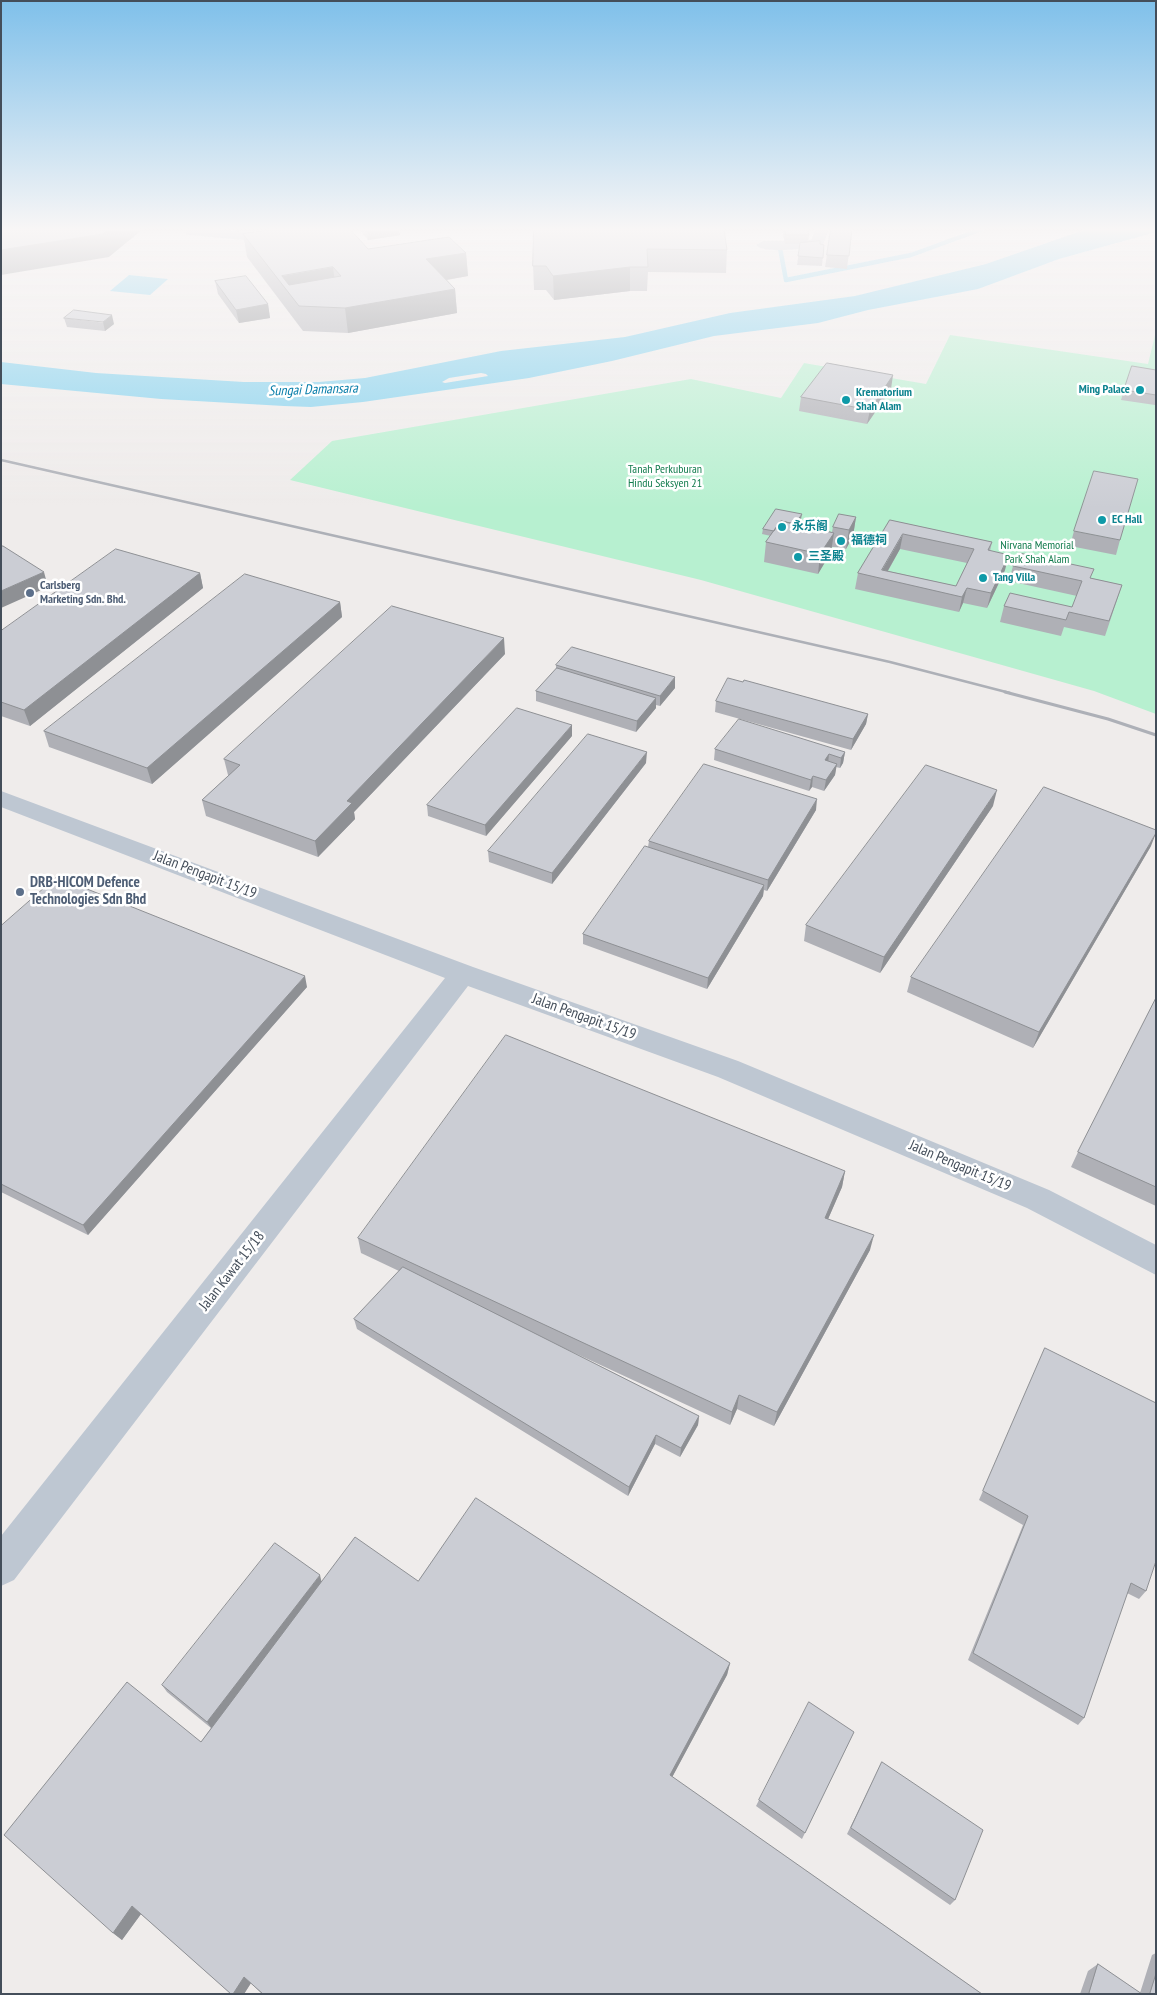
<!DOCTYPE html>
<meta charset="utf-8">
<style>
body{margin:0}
#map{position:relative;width:1157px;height:1995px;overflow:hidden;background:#efeceb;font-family:"PT Sans Narrow",sans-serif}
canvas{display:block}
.frame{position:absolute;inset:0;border:2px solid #444e5a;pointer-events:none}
</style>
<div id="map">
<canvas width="1157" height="1995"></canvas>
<div class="frame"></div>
</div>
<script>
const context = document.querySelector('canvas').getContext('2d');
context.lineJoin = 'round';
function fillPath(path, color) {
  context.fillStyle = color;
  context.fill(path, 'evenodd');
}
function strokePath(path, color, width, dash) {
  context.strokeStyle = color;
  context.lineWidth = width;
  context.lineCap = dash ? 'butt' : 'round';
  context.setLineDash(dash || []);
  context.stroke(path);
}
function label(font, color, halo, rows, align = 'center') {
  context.font = font + ' "PT Sans Narrow","Noto Sans SC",sans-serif';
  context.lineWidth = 5;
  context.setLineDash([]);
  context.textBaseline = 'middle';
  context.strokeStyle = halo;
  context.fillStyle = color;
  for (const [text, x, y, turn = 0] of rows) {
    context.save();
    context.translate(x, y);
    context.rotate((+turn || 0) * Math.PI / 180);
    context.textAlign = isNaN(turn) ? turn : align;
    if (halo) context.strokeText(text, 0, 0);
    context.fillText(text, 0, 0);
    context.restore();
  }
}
fillPath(new Path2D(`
 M1156 331V714L1094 691 701 580 290 480 332 441 691 379 781 398 804 363 926 384 950 335 1148 364Z`), '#b7f0d0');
fillPath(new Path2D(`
 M1087 229H1156V232L1059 259 978 289 868 310 818 323 714 336 612 361 529 378 363 402 311 407 284 406 161 399 1 384V362L96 373 244 382H319L365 378 501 351 625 337 730 313 855 296 986 264ZM481 373 486 374 488 376 445 383 442 382 449 378Z
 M129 275 168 279 150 295 110 291Z`), '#82d1ee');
strokePath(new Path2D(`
 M780 248 786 280 911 255 982 229`), '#82d1ee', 4.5);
fillPath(new Path2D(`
 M185 229H217L266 234 299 229H338L332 233 266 242 191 235 186 234Z
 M815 229H829L823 245C811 248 764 255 756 245L763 241H807L812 239Z
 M1 791 473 967 738 1061 1049 1190 1156 1245V1275L1027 1208 718 1077 468 986 14 1580 1 1586V1536L445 978 1 807Z`), '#bec7d2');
strokePath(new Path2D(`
 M1 460 890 662 1010 693`), '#adb0b7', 2.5);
strokePath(new Path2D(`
 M1005 692 1108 719 1156 735`), '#adb0b7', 3);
fillPath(new Path2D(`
 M359 229H399L400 235 368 240Z
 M534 229 727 250 726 273 648 272 647 291H630L554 300 546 290H534L533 266Z
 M782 229 809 235 808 242 824 245 822 266 797 265 800 244H785Z
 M831 229H852L847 269 825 267Z
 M243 234 368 249 466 253 468 276 447 280 455 289 457 313 348 333 303 331 247 257Z
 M215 281 268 304 270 318 239 323 218 294Z
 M64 318 114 324 105 331 67 327Z
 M1156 370 1155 405 1121 400 1124 390Z
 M891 389 867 424 799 411 801 397Z
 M856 517 853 536 846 549 832 547 831 552 818 574 764 562 766 542 771 536 762 534 763 529 801 519 798 525 832 532 833 527Z
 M890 520 992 542 990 551 1005 570 987 608 963 603 959 612 855 589 858 573ZM900 549 967 563 956 586 888 571Z
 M1074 531 1120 540 1116 555 1070 546Z
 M1013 566 1091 578 1122 585 1105 636 1064 627 1061 636 1000 622 1004 606 1072 607 1077 596 1009 581Z
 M200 573 203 588 30 726 1 716V631Z
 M340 602 342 617 152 784 49 747 44 731Z
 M505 654 354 812 355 819 318 857 206 816 202 800 229 775H228L224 759Z
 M556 665 675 688 660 706 656 705V708L636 732 536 701V691L556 669Z
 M716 701 868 714 866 724 851 750 715 712Z
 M572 736 486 836 428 816 427 805Z
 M715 749 845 752 843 763 840 768 836 767 835 775 824 791 812 787 809 791 714 760Z
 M646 763 552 884 489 862 488 851Z
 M993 806 880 973 804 941 806 925Z
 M816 810 767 891 764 890 763 896 707 989 583 944V934L648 847 649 841Z
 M1151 846 1033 1048 907 992 911 977Z
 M1 926 307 987 88 1235 1 1192Z
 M1156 998V1206L1071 1167 1078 1152Z
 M845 1171 842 1187 828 1219 870 1250 774 1426 737 1409 730 1425 566 1349 699 1416 698 1425 680 1457 655 1444 628 1496 357 1329 354 1319 399 1271 361 1253 358 1238Z
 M1045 1348 1146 1591 1139 1599 1127 1593 1084 1718 1078 1725 968 1660 1023 1525 979 1500Z
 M322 1581H418L730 1663 727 1675 672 1777 982 1994H262L251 1983 244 1994H231L141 1914 122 1940 113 1933 201 1742 211 1728 167 1692 162 1685Z
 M854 1732 802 1839 756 1806 759 1800Z
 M882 1762 955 1900 950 1905 847 1834Z
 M1156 1953V1994H1080L1088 1971 1098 1964 1140 1993 1152 1955Z`), '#afb0b6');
fillPath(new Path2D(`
 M109 229H143L109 257 1 275V250Z
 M378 229H399L400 235 368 240 367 231Z
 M466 253 468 276 428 283 426 259Z
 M333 267 336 291 294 299 282 276Z
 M630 267V291L554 300 553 276Z
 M455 289 457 313 348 333 345 308Z
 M268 304 270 318 239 323 236 310Z
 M112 315 114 324 105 331 103 322Z
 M893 375 891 389 867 424 870 410Z
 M802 514 801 519 789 539V534Z
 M856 517 853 536 846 549 849 530Z
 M834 533 831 552 818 574 820 554Z
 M903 534 900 549 883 579 882 570Z
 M1009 555 1005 570 987 608 991 593Z
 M44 572 48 587 1 608V591Z
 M200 573 203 588 30 726 24 710Z
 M967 588 963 603 959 612 962 597Z
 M340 602 342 617 152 784 147 768Z
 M504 638 505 654 354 812 355 819 318 857 315 841 347 801Z
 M675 677V688L660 706V696Z
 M656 698V708L636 732 637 721Z
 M868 714 866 724 851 750 853 739Z
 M572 725V736L486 836 485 825Z
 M647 752 646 763 552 884V873Z
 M845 752 843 763 840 768 841 758Z
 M829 754 828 764 825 760Z
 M837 764 835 775 824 791 826 780Z
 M813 776 812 787 809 791 811 780Z
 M997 790 993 806 880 973 884 957Z
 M817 799 816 810 767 891 768 880Z
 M1156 833 1151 846 1033 1048 1039 1032Z
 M764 885 763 896 707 989 708 978Z
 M305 976 307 987 88 1235 83 1225Z
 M845 1171 842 1187 822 1233 825 1218Z
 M874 1235 870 1250 774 1426 777 1412Z
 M739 1395 737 1409 730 1425 732 1412Z
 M699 1416 698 1425 680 1457 681 1448Z
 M656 1435 655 1444 628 1496 629 1487Z
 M320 1575 322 1584 212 1729 207 1722Z
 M730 1663 727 1675 668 1785 670 1775Z
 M132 1906 141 1914 122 1940 113 1933Z
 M244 1977 251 1983 244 1994H233Z`), '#8e9094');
const building = new Path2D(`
 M1 229H109L103 234 1 250Z
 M274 229H350L368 249 449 237 466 253 426 259 455 289 345 308 299 306 243 234ZM333 267 341 276 289 285 282 276Z
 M365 229H378L367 231Z
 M534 229H724L727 250 647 249 648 267H630L553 276 546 266H533Z
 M785 229H807L809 235H786Z
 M831 229H852L849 256 827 255Z
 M820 241V244L824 245 823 258 798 256 800 243Z
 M246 276 268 304 236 310 215 281Z
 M74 310 112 315 103 322 64 318Z
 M827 363 893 375 870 410 801 397Z
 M1132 366 1156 370V395L1124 390Z
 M1094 471 1138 479 1120 540 1074 531Z
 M776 509 802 514 795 524 781 521 774 531 763 529Z
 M839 514 856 517 849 530 833 527Z
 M890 520 992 542 988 550 1009 555 991 593 967 588 962 597 858 573ZM903 534 974 549 956 586 882 570Z
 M781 521 834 533 820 554 766 542Z
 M1 546H3L44 572 1 591Z
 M116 549 200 573 24 710 1 702V631Z
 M1019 553 1094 569 1090 578 1122 585 1109 621 1069 612 1066 620 1004 606 1010 593 1072 607 1082 581 1013 566Z
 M245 574 340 602 147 768 44 731Z
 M392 606 504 638 347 801 352 803 315 841 202 800 240 765 224 759Z
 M572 647 675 677 660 696 556 665Z
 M557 668 656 698 637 721 536 691Z
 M728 678 743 682 744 680 868 714 853 739 716 701Z
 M517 708 572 725 485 825 427 805Z
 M739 719 845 752 841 758 829 754 825 760 837 764 826 780 813 776 811 780 715 749Z
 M588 734 647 752 552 873 488 851Z
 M704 764 817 799 768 880 649 841Z
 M926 765 997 790 884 957 806 925Z
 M1044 787 1156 830V833L1039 1032 911 977Z
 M645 846 764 885 708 978 583 934Z
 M57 877 305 976 83 1225 1 1184V926Z
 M1156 998V1187L1078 1152Z
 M506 1035 845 1171 825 1218 874 1235 777 1412 739 1395 732 1412 358 1238Z
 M403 1267 699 1416 681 1448 656 1435 629 1487 354 1319Z
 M1045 1348 1156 1403V1561L1146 1591 1131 1583 1084 1718 973 1653 1028 1516 983 1491Z
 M476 1498 730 1663 670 1775 982 1994H263L244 1977 233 1994H231L132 1906 113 1933 4 1835 127 1682 201 1742 355 1537 418 1581Z
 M275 1543 320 1575 207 1722 162 1685Z
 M809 1702 854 1732 805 1833 759 1800Z
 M882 1762 983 1830 955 1900 851 1828Z
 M1098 1964 1142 1994H1089Z
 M1156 1974V1994H1150Z`);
fillPath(building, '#cbcdd4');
strokePath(building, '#8e9094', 1);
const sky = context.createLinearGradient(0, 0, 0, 509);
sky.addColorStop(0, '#7fc0ea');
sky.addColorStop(0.45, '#f8f6f6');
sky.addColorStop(1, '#f8f6f600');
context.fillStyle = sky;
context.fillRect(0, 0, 1157, 509);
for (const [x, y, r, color] of [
 [1140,390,5,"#0f9aa8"],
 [846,400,5,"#0f9aa8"],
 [1102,520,5,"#0f9aa8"],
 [782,527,5,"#0f9aa8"],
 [841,541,5,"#0f9aa8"],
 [798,557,5,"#0f9aa8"],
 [983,578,5,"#0f9aa8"],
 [30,593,5,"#5c6f8a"],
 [20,892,5,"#5c6f8a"]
]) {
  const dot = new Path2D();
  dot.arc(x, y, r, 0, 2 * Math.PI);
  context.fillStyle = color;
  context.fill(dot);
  strokePath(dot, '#fff', 2);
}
label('bold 12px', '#0d838f', '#fff', [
 ["Ming Palace",1130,390,"right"],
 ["Krematorium",856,393],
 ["Shah Alam",856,407],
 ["EC Hall",1112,520],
 ["永乐阁",792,527],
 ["福德祠",851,541],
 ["三圣殿",808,557],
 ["Tang Villa",993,578]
], 'left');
label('12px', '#137c4e', '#fff', [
 ["Tanah Perkuburan",665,470],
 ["Hindu Seksyen 21",665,484],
 ["Nirvana Memorial",1037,546],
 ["Park Shah Alam",1037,560]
]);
label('bold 12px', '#4e5e75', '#fff', [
 ["Carlsberg",40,586],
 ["Marketing Sdn. Bhd.",40,600]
], 'left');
label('italic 14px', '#077da9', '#fff', [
 ["Sungai Damansara",313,390,-2]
]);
label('15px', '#444e5a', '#fff', [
 ["Jalan Pengapit 15/19",205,875,21],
 ["Jalan Pengapit 15/19",584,1017,20],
 ["Jalan Pengapit 15/19",960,1166,23],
 ["Jalan Kawat 15/18",232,1271,-52]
]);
label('bold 15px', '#4e5e75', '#fff', [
 ["DRB-HICOM Defence",30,883],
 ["Technologies Sdn Bhd",30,900]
], 'left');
</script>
